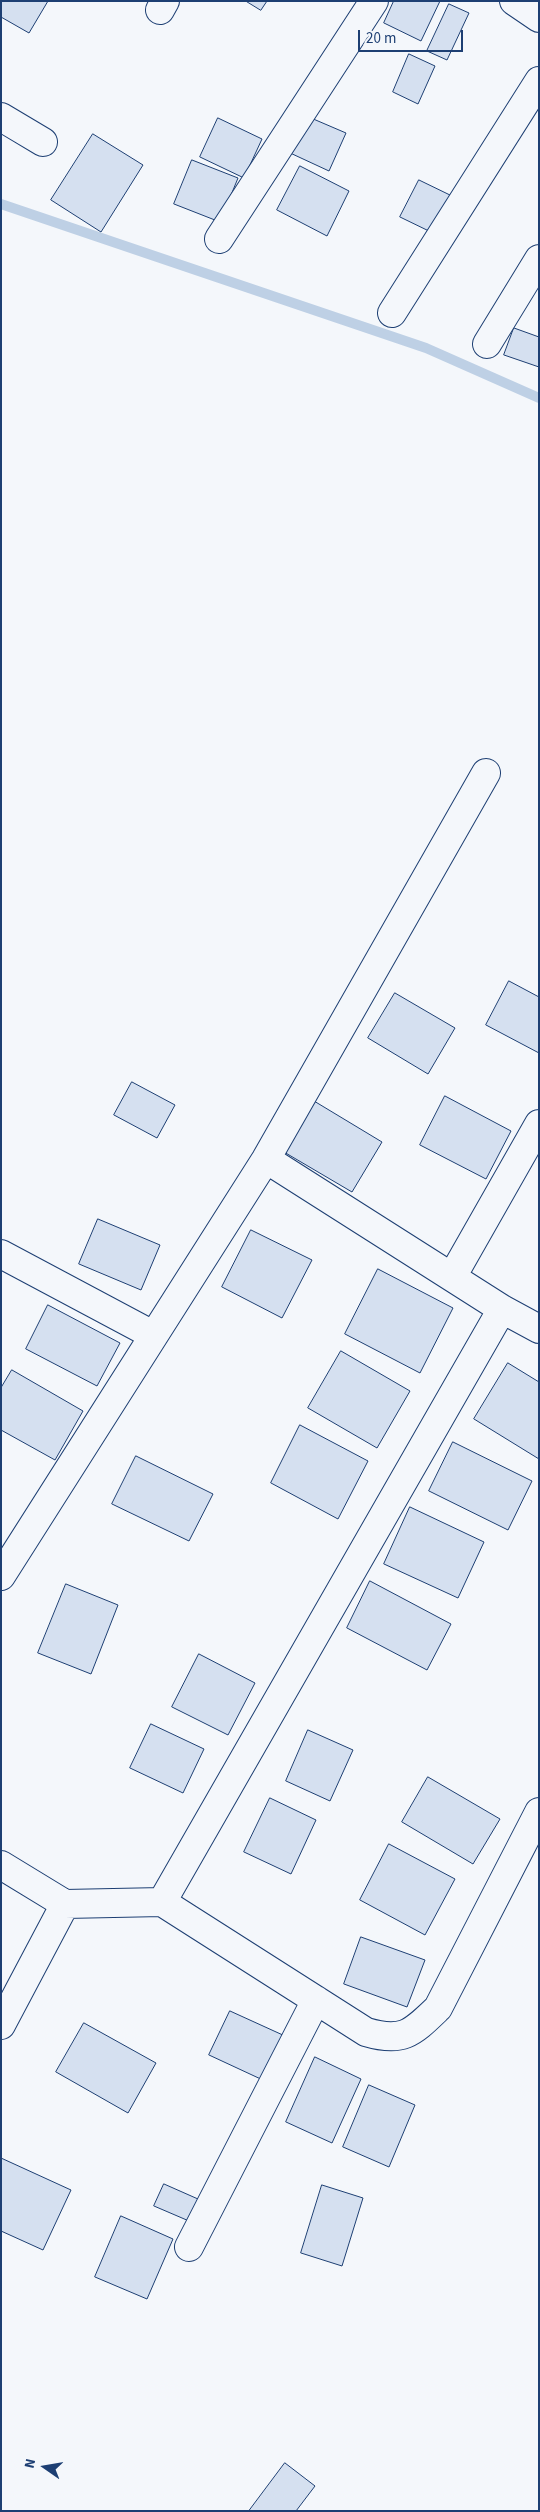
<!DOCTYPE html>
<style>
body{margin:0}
#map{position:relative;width:540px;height:2512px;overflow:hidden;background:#f4f7fb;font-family:"Source Sans 3",sans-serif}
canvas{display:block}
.frame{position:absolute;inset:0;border:2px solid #1d3f73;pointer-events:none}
.north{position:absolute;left:20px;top:2442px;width:50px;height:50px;-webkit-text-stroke:4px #f4f7fb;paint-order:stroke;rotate:283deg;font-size:14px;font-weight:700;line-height:20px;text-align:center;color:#1d3f73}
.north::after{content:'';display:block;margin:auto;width:18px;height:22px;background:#1d3f73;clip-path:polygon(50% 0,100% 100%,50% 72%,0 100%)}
.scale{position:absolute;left:358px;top:30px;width:105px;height:22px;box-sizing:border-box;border:2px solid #1d3f73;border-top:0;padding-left:6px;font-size:15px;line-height:18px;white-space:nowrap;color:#1d3f73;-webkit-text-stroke:4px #f4f7fb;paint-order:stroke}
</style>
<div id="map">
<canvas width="540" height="2512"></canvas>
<div class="frame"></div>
<div class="north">N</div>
<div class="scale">20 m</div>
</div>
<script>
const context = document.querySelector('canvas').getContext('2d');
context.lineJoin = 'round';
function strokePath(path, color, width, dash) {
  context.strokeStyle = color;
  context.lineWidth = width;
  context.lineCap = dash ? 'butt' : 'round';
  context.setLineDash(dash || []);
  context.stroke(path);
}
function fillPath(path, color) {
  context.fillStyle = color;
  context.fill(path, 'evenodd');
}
strokePath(new Path2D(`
 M1 204 426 348 539 398`), '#bed0e5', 10);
const building = new Path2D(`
 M1 1H48L29 33 1 17Z
 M246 1H267L261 10Z
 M394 1H440L421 41 384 23Z
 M449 4 469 13 447 60 427 51Z
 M409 54 435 66 418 104 393 92Z
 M304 115 346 133 329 171 288 152Z
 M218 118 262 139 244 178 200 157Z
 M93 134 143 165 101 232 51 200Z
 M192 160 238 178 220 222 174 204Z
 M300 166 349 191 327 236 277 210Z
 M419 180 452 196 433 233 400 217Z
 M514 328 539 337V367L504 355Z
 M509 981 539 997V1053L486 1025Z
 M395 993 455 1028 428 1074 368 1038Z
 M132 1082 175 1105 157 1138 114 1115Z
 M445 1096 511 1131 486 1179 420 1145Z
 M314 1101 382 1142 352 1192 284 1152Z
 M98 1219 160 1245 141 1290 79 1264Z
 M251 1230 312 1260 282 1318 222 1287Z
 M378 1269 453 1308 420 1373 345 1334Z
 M48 1305 120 1343 97 1386 26 1349Z
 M341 1351 410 1391 377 1448 308 1408Z
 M508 1363 539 1382V1459L474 1419Z
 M12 1370 83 1411 55 1460 1 1430V1388Z
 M300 1425 368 1461 338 1519 271 1483Z
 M453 1442 532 1481 508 1530 429 1491Z
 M136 1456 213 1494 189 1541 112 1504Z
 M410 1507 484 1542 458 1598 384 1564Z
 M370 1581 451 1624 427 1670 347 1628Z
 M66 1584 118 1605 91 1674 38 1653Z
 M199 1654 255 1683 228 1735 172 1707Z
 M151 1724 204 1749 183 1793 130 1768Z
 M308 1730 353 1750 330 1801 286 1781Z
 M428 1777 500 1819 473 1864 402 1822Z
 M270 1798 316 1820 291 1874 244 1852Z
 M389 1844 455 1879 425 1935 360 1900Z
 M361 1937 425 1960 407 2007 344 1984Z
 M230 2011 285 2036 265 2081 209 2055Z
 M84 2023 156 2063 128 2113 56 2072Z
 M315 2057 361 2079 332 2143 286 2122Z
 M369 2085 415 2105 389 2167 343 2147Z
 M1 2158 71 2190 43 2250 1 2231Z
 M164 2184 198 2199 189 2221 154 2206Z
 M322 2185 363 2198 342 2266 301 2253Z
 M121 2216 173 2239 147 2299 95 2277Z
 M285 2463 315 2486 296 2511H249Z`);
fillPath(building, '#d5e0f0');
strokePath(building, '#1d3f73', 1);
const street = new Path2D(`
 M514 1 539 18
 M160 10 165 1
 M1 117 43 142
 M219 239 374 1
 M392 313 539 81
 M487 344 539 259
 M266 1159 502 1309 539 1329
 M1 1254 153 1335
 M452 1277 539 1124
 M1 1576 266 1159 486 773
 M1 1865 65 1904 1 2025
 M162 1902 366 2032C403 2043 412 2033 438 2008L539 1812
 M65 1904 162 1902 502 1309
 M189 2247 316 2000`);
strokePath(street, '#1d3f73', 30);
strokePath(street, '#f4f7fb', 28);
</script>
